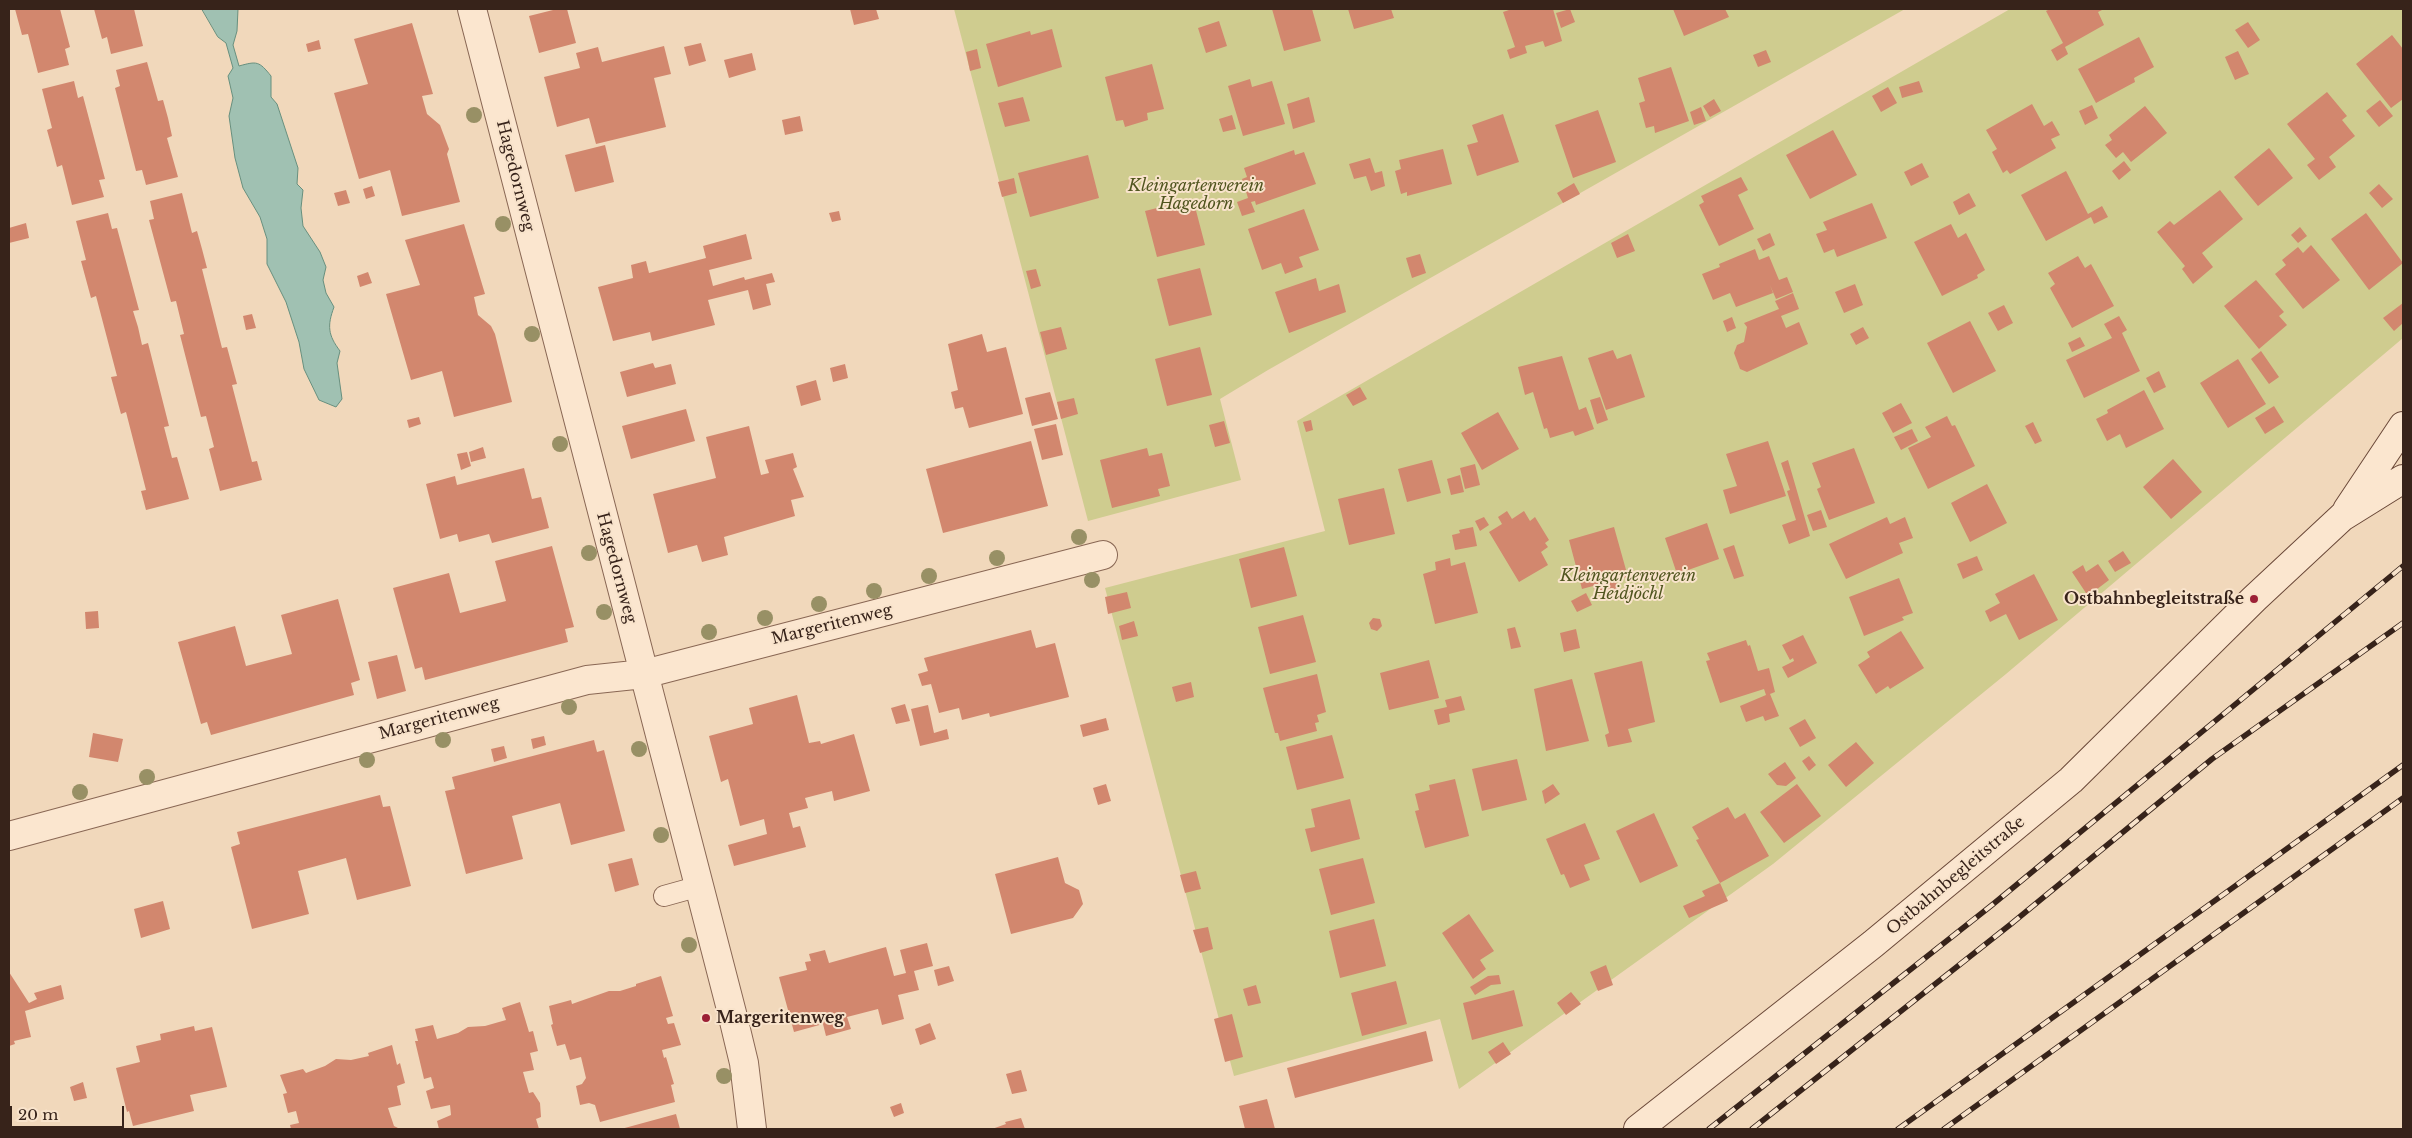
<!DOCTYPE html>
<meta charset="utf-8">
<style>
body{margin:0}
#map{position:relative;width:2412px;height:1138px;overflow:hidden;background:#f1d8bb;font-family:"Libre Baskerville",serif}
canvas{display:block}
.frame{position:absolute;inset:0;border:10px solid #37231a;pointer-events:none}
.scale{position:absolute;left:10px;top:1106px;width:114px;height:22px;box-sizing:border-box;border:2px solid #37231a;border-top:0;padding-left:6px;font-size:15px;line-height:18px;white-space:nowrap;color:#37231a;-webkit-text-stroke:4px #f8e3cb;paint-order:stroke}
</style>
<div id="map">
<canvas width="2412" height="1138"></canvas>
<div class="frame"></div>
<div class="scale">20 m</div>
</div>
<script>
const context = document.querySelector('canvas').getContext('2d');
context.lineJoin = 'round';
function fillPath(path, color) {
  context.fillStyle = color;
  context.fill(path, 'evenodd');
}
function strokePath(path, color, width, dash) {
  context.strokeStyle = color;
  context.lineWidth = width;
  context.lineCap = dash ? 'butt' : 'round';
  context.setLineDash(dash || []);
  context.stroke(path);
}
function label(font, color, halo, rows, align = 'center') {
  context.font = font + ' "Libre Baskerville",serif';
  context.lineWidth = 4;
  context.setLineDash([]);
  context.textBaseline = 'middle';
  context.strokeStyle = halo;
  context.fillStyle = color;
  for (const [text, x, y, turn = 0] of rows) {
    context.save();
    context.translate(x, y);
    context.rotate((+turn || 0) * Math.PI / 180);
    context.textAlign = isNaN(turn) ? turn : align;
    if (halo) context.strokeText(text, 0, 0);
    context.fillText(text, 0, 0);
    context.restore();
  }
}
fillPath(new Path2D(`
 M954 9H1905L1268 370 1220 399 1241 480 1088 521Z
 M2010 9H2403V338L2006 674 1773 864 1459 1089 1440 1019 1234 1076 1105 588 1325 531 1297 421Z`), '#cfcc8f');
const water = new Path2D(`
 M202 9H238L237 31 233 45 239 66C257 61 259 61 271 76V97L277 104 298 168 297 184 303 190 301 208 303 226 320 252 326 267 323 280 326 293 334 307C327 326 328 335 340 351L337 363 342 399 336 407 319 400 304 369 299 342 286 302 267 264V239L260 217 243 188 235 158 229 116 233 98 228 76 233 68 226 43 218 37Z`);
fillPath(water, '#a0c1b2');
strokePath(water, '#678f7e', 1);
fillPath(new Path2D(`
 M15 9H60L70 47 65 49 69 65 38 73 28 34 22 35Z
 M94 9H134L143 46 111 54 107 37 102 39Z
 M557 9H567L576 43 539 53 529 16Z
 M850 9H876L879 19 854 25Z
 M1272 9H1312L1321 41 1284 51Z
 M1348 9H1391L1394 18 1354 29Z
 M1512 9H1553L1562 41 1545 47 1543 41 1525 46 1527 53 1510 59 1507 50 1515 47 1503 12Z
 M1570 9 1575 22 1561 28 1556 13Z
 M1673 9H1725L1729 17 1684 36Z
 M2050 9H2104L2098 12 2104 25 2065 47 2068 54 2057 61 2051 50 2063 43 2046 11Z
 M1219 21 1227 46 1206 53 1198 28Z
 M2248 22 2260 40 2248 48 2235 30Z
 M412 23 433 94 422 96 427 114 440 125 449 149 447 154 460 202 402 216 390 170 359 179 334 93 368 84 354 39Z
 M1052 29 1062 67 998 87 986 44 1030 31 1031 35Z
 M2392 35 2403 49V99L2391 108 2356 64Z
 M2139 37 2154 67 2134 78 2135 82 2096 103 2078 69Z
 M319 40 321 49 308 52 306 44Z
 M701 43 706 61 689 66 684 47Z
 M664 46 671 74 654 78 666 127 596 144 589 118 557 127 544 77 580 68 576 53 598 47 602 62Z
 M977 49 981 68 970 71 966 52Z
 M1766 50 1771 62 1758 67 1753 55Z
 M2238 51 2249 74 2235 80 2225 57Z
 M752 53 756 70 729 78 724 60Z
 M147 62 158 101 163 100 168 118 172 136 167 138 178 177 146 185 142 170 136 171 115 88 120 86 116 70Z
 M1152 64 1164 109 1147 113 1148 120 1125 127 1123 120 1116 121 1105 77Z
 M1671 67 1689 121 1655 133 1654 126 1646 128 1639 103 1645 101 1638 78Z
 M1250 79 1252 87 1272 81 1285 124 1243 136 1228 86Z
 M74 81 78 98 83 96 105 179 99 180 104 197 72 205 62 165 57 167 52 148 47 130 52 128 42 89Z
 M1919 81 1923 92 1902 98 1899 87Z
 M1888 87 1897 103 1881 112 1872 96Z
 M2327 92 2347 116 2342 120 2355 136 2329 157 2336 167 2319 180 2307 165 2315 159 2287 124Z
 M1023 97 1030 121 1005 127 998 103Z
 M1309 97 1315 122 1293 129 1287 104Z
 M1714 99 1721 111 1710 117 1703 106Z
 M2380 100 2393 116 2379 127 2366 111Z
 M2032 104 2044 126 2052 121 2060 135 2051 139 2056 148 2010 174 2007 170 2003 173 1992 152 1997 149 1986 130Z
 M2092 105 2098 118 2085 125 2079 111Z
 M2145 106 2167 133 2131 162 2123 152 2116 158 2105 145 2112 140 2109 135Z
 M1701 107 1706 121 1694 125 1690 112Z
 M1598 110 1616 162 1573 178 1555 125Z
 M1503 114 1519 162 1477 176 1467 145 1478 142 1472 125Z
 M1232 115 1236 129 1223 132 1219 119Z
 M800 116 803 131 785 135 782 120Z
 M1833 130 1857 175 1810 199 1786 155Z
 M605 145 614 182 575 192 565 155Z
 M2269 148 2293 178 2258 206 2234 177Z
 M1443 149 1452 184 1407 196V192L1401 194 1395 171 1401 169 1399 160Z
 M1294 150 1295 155 1304 152 1316 184 1256 205 1255 201 1251 202 1255 212 1242 216 1237 202 1248 198 1242 179 1247 177 1244 168Z
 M1088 155 1099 198 1030 217 1018 173Z
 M1370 158 1375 173 1382 171 1385 186 1371 191 1366 176 1354 179 1349 164Z
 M2124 161 2131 170 2119 180 2112 171Z
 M1922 163 1929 177 1911 186 1904 172Z
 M2066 171 2088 214 2102 206 2108 217 2094 224 2091 217 2046 241 2021 195Z
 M1741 177 1748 190 1738 195 1754 229 1719 246 1699 205 1704 202 1701 196Z
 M1014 178 1017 193 1002 197 998 182Z
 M1574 183 1580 194 1563 203 1557 193Z
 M2379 184 2393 199 2382 208 2369 193Z
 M372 186 375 196 366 199 363 189Z
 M346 190 350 203 338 206 334 193Z
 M2220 190 2243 219 2202 253 2213 267 2193 284 2182 269 2185 266 2157 232 2170 221 2174 225Z
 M182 193 192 233 197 231 202 249 207 268 202 269 222 348 227 347 237 384 232 385 252 462 257 461 262 480 220 491 209 449 214 447 206 416 201 417 180 335 184 334 176 301 171 302 149 220 154 219 150 201Z
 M1969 193 1976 206 1959 215 1953 202Z
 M1193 199 1205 245 1157 257 1145 211Z
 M1872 203 1887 238 1837 257 1834 249 1824 253 1816 234 1827 230 1823 222Z
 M1304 209 1319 250 1299 257 1303 267 1285 274 1281 263 1262 270 1248 229Z
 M839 211 841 220 832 222 829 213Z
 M108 213 112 229 117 228 139 310 133 311 138 327 142 345 148 343 169 426 164 427 172 458 177 457 189 499 146 510 141 491 146 490 126 412 121 414 111 377 117 376 96 296 91 298 81 261 86 260 76 221Z
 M2366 213 2403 263 2369 290 2331 239Z
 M26 223 29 238 9 243V228Z
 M464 224 485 294 474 297 478 315 491 326 495 334 512 402 454 417 442 371 411 380 386 294 420 285 405 240Z
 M1951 224 1958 238 1966 233 1985 270 1977 275 1978 278 1942 296 1914 242Z
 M2300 227 2307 236 2298 243 2291 235Z
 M1770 233 1775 245 1763 251 1757 239Z
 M746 234 752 259 709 270 713 286 744 277 745 280 772 273 775 282 766 284 771 305 753 310 748 290 708 300 715 325 652 341 650 332 613 341 598 287 633 278 631 265 646 261 649 273 706 258 703 246Z
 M1628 234 1635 251 1617 258 1611 243Z
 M2311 245 2340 280 2303 309 2275 274 2286 265 2282 260 2298 247 2303 253Z
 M1755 249 1759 260 1769 256 1779 280 1787 277 1793 292 1776 299 1770 285 1773 293 1736 307 1730 293 1713 300 1702 274 1720 267 1719 264Z
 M1420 254 1426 273 1412 278 1406 258Z
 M2078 256 2085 268 2091 264 2114 306 2072 328 2050 288 2055 284 2048 273Z
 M1200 268 1212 315 1169 326 1157 279Z
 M1036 269 1041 286 1031 289 1026 271Z
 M368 272 372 283 360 287 357 276Z
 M1316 278 1319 291 1339 284 1346 312 1289 333 1275 292Z
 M2256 280 2284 312 2279 316 2287 325 2259 349 2224 306Z
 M1855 284 1863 305 1844 313 1835 292Z
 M1793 293 1799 309 1781 316 1786 328 1799 322 1808 344 1747 372 1740 369 1734 353 1737 345 1744 342 1747 327 1744 323 1779 309 1775 301Z
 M2403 303V323L2394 331 2383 318Z
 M2004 305 2013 323 1998 331 1988 313Z
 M252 314 256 328 246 330 243 316Z
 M2119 316 2127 330 2122 333 2140 371 2084 398 2066 360 2112 338 2104 324Z
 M1732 317 1736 328 1727 332 1723 321Z
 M1970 321 1996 371 1953 393 1927 343Z
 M1061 327 1067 349 1046 355 1040 332Z
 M1863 327 1869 338 1856 345 1850 334Z
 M982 334 987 352 1006 347 1023 414 969 428 963 407 955 409 951 392 958 390 948 344Z
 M2080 337 2085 346 2072 352 2068 343Z
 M1200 347 1212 395 1167 406 1155 359Z
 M1613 350 1617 359 1631 354 1645 397 1606 410 1588 358Z
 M2261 351 2279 377 2269 384 2251 359Z
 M1562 356 1579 410 1586 407 1594 429 1575 436 1573 431 1550 438 1547 428 1544 429 1533 392 1525 395 1518 367Z
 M2238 359 2266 404 2228 428 2200 383Z
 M653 363 655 368 671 364 676 384 627 397 620 372Z
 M845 364 848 378 833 382 830 368Z
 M2159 371 2166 387 2154 393 2146 378Z
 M816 380 821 400 801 406 796 386Z
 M1360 387 1367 399 1353 406 1346 395Z
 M2144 390 2164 429 2126 448 2120 434 2107 441 2096 419 2108 413 2107 410Z
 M1050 392 1058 419 1032 426 1025 398Z
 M1600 397 1608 420 1597 424 1590 400Z
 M1074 398 1078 414 1061 419 1057 402Z
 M1901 403 1912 423 1893 433 1882 413Z
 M2274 406 2284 422 2265 434 2255 418Z
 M686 409 695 441 631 459 622 426Z
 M1498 412 1519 449 1482 470 1461 433Z
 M1947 416 1952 426 1955 425 1975 466 1928 489 1908 448 1931 437 1925 427Z
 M419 417 421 424 409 428 407 420Z
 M1311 420 1313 430 1306 432 1303 422Z
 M1224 421 1230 443 1215 447 1209 425Z
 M2033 422 2042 441 2035 444 2025 426Z
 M1056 424 1063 455 1042 460 1034 429Z
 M749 426 761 475 769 473 765 460 793 453 797 467 793 469 804 497 791 500 795 516 724 537 728 555 702 562 697 545 668 553 653 494 716 478 706 437Z
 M1912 429 1918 441 1901 450 1894 437Z
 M1031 441 1048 506 943 533 926 469Z
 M1768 441 1786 496 1730 514 1723 490 1737 486 1726 454Z
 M483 447 486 458 471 462 469 452Z
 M1147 448 1149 456 1162 453 1170 486 1158 489 1160 496 1112 508 1100 460Z
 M1854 448 1875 503 1829 520 1817 489 1821 487 1812 463Z
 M467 452 471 466 461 470 457 454Z
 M2173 459 2202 492 2171 519 2143 487Z
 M1432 460 1441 493 1407 502 1398 469Z
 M1788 460 1810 536 1789 544 1782 525 1796 520 1787 491 1790 490 1781 463Z
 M1475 464 1480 485 1465 489 1460 468Z
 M524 468 532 499 541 497 549 528 492 543 489 534 459 542 457 534 440 539 426 484 455 476 457 485Z
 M1460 475 1464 492 1451 495 1447 479Z
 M1987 484 2007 523 1970 542 1951 503Z
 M1384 488 1395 534 1349 545 1338 499Z
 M1821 510 1827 527 1813 531 1807 515Z
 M1507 511 1512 519 1524 511 1530 521 1535 517 1549 540 1545 543 1548 547 1541 552 1548 565 1519 582 1489 532 1502 524 1498 517Z
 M1484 517 1489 525 1480 531 1475 521Z
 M1887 517 1890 524 1905 517 1913 538 1899 543 1903 553 1846 579 1829 544Z
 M1707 523 1719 559 1677 574 1665 538Z
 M1473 527 1477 546 1455 550 1452 535 1460 533 1459 530Z
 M1614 527 1628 577 1616 580 1618 590 1596 596 1593 586 1582 589 1569 540Z
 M1734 545 1744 576 1734 579 1723 549Z
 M552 546 574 627 565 629 568 642 425 680 422 667 415 669 393 588 449 573 460 613 506 601 495 561Z
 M1284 547 1297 596 1251 608 1239 559Z
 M2123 551 2131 563 2115 572 2108 561Z
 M1977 556 1983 570 1963 579 1957 564Z
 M1450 558 1451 566 1465 562 1478 613 1435 624 1423 574 1436 570 1435 562Z
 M2098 564 2109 580 2088 596 2072 572 2083 565 2086 572Z
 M2034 574 2058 620 2019 640 2006 614 1990 622 1985 611 2000 603 1995 594Z
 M1899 578 1913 613 1902 617 1904 620 1864 636 1849 597Z
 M1127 592 1131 608 1108 614 1105 597Z
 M1586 593 1592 605 1577 612 1571 601Z
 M338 599 360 680 351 683 354 695 211 735 207 722 201 724 178 642 235 626 246 666 292 654 281 615Z
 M98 611 99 628 86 629 85 612Z
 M1303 615 1316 662 1270 674 1258 627Z
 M1373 618 1380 619 1382 626 1377 631 1371 629 1369 623Z
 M1134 621 1138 636 1122 640 1119 626Z
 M1515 627 1521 647 1511 649 1507 629Z
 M1576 629 1580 648 1564 652 1560 633Z
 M1031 630 1036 648 1055 643 1069 697 990 717 989 713 962 720 959 708 939 713 931 684 922 686 918 674 928 671 924 658Z
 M1901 631 1924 668 1890 689 1888 686 1876 694 1858 665 1870 657 1867 652Z
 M1803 635 1817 663 1788 678 1782 667 1794 661 1793 658 1790 660 1782 645Z
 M1746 640 1748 646 1750 645 1758 671 1769 668 1775 692 1770 694 1779 716 1765 721 1763 716 1746 722 1740 706 1766 695 1764 689 1720 703 1706 661 1710 660 1707 653Z
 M397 655 406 691 377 699 368 662Z
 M1429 660 1439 698 1389 710 1380 673Z
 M1642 661 1655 722 1628 729 1632 742 1608 747 1605 735 1609 733 1594 673Z
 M1317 674 1326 712 1317 715 1319 722 1315 723 1317 731 1280 741 1278 733H1275L1263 688Z
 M1572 679 1589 741 1546 751 1534 689Z
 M1191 682 1194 697 1176 702 1172 687Z
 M797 695 809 743 820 741 821 744 854 734 870 791 834 801 832 791 805 798 808 808 789 813 793 828 800 826 806 847 734 866 728 845 767 834 764 819 740 826 728 779 721 782 709 736 753 724 749 708Z
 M1461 696 1465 710 1449 714 1450 722 1438 725 1434 710 1447 707 1445 700Z
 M905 704 910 721 896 724 891 708Z
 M928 705 934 733 947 729 949 739 920 746 911 709Z
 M1106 718 1109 730 1083 737 1080 725Z
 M1805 719 1816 738 1800 747 1789 728Z
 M93 733 123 739 118 762 89 757Z
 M1332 735 1344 778 1297 790 1286 747Z
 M544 736 546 745 533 749 531 739Z
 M594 740 597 752 604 750 625 831 571 845 560 803 512 816 523 859 466 874 445 791 455 789 452 777Z
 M1856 742 1874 763 1846 787 1828 765Z
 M504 746 507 758 494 762 491 749Z
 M1809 756 1816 765 1809 771 1802 761Z
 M1517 759 1527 800 1482 811 1472 769Z
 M1785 762 1796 778 1786 786 1777 785 1768 774Z
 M1455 779 1469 836 1425 848 1415 811 1419 810 1415 794 1430 790 1429 785Z
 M1106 784 1111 801 1098 805 1093 788Z
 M1553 784 1560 794 1545 804 1542 791Z
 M1797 784 1821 816 1784 843 1760 812Z
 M380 795 383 807 390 806 411 886 357 900 346 858 298 871 309 914 252 929 231 847 240 844 237 832Z
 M1350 799 1360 839 1311 852 1305 829 1315 827 1311 809Z
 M1728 807 1735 819 1745 813 1769 856 1720 883 1696 840 1699 839 1692 827Z
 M1654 813 1678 866 1640 883 1616 831Z
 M1585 823 1600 859 1584 865 1590 880 1570 888 1564 874 1561 875 1546 839Z
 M1058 857 1065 883 1079 890 1083 904 1073 918 1011 934 995 874Z
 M632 858 639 885 615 892 608 864Z
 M1363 858 1375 903 1331 915 1319 869Z
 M1196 871 1201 889 1185 893 1180 875Z
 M1720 883 1728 901 1689 918 1683 906 1705 896 1702 891Z
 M163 901 170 929 141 938 134 909Z
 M1469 914 1494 951 1480 960 1486 969 1473 979 1442 933Z
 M1374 919 1386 966 1340 978 1329 931Z
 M1208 927 1213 949 1200 953 1193 930Z
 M927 943 933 966 914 971 919 990 898 995 904 1019 882 1025 878 1009 847 1017 851 1029 826 1036 823 1024 794 1032 779 977 807 970 805 962 811 961 809 954 825 950 829 963 886 947 894 976 906 973 900 950Z
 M1606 965 1613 985 1598 991 1590 972Z
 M949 966 954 981 938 986 934 970Z
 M9 972 29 1003 37 999 34 993 61 985 64 999 25 1011 31 1037 14 1041 15 1044 9 1046Z
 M1499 975 1501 984 1491 985 1475 995 1470 987 1488 976Z
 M661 976 673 1016 666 1018 668 1024 674 1023 681 1045 662 1050 664 1058 666 1057 674 1084 671 1085 675 1102 600 1122 595 1105 589 1103 580 1105 576 1086 582 1084 586 1078 581 1057 570 1060 565 1044 557 1046 551 1025 553 1024 549 1006 571 1000 572 1004 609 991H620L636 986V984Z
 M1396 981 1407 1024 1362 1036 1351 993Z
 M1256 985 1261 1003 1248 1006 1243 989Z
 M1514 990 1523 1026 1472 1040 1463 1003Z
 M1571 992 1581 1004 1566 1015 1557 1003Z
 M520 1002 529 1032 533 1031 538 1051 530 1053 534 1070 523 1072 529 1093 533 1092 540 1103 541 1117 536 1119 539 1129H439L437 1121 451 1115 450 1105 431 1109 426 1091 434 1088 431 1077 424 1079 415 1041H418L415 1029 433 1025 437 1039 458 1033 468 1027 485 1026 506 1020 502 1008Z
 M1232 1014 1243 1057 1225 1062 1214 1019Z
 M930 1023 936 1039 920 1045 915 1029Z
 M194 1026 195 1031 212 1027 227 1087 190 1095 194 1111 133 1126 129 1111 127 1112 116 1068 140 1062 136 1046 161 1040 160 1034Z
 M1426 1031 1433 1061 1295 1098 1287 1068Z
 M1503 1042 1511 1054 1496 1064 1488 1052Z
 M392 1045 397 1065 400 1063 405 1083 397 1086 401 1105 388 1108 394 1126 400 1129H291L290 1125 299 1123 296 1111 288 1113 283 1094 287 1093 280 1075 303 1069 306 1073 325 1066 336 1059 351 1060 369 1056 368 1053Z
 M1021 1070 1027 1091 1012 1094 1006 1074Z
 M83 1082 87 1098 74 1101 70 1087Z
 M1267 1099 1275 1129H1245L1239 1106Z
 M901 1103 904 1113 894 1117 890 1107Z
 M676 1114 680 1129H621Z
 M1021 1118 1025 1129H992L1006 1124 1005 1122Z`), '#d2876e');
const lane = new Path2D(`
 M664 896 700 886`);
const street = new Path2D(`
 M472 9 732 1013 744 1063 752 1129
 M9 836 587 680 644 674 1103 555`);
const secondary = new Path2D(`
 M2347 510 2403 426
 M1638 1129 1873 944 2071 780 2254 599 2342 517 2403 479`);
strokePath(lane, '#896754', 22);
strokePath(street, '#896754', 30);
strokePath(secondary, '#6a4838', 30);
strokePath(lane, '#fbe6cf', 20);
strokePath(street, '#fbe6cf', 28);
strokePath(secondary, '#fbe6cf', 28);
const rail = new Path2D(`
 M1709 1129 1992 905 2403 566
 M1752 1129 2011 924 2212 759 2403 623
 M1898 1129 2403 765
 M1944 1129 2403 798`);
strokePath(rail, '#37231a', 5.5);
strokePath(rail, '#f8e3cb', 4, [11]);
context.fillStyle = '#989065';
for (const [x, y] of [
 [474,115],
 [503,224],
 [532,334],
 [560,444],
 [1079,537],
 [589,553],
 [997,558],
 [929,576],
 [1092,580],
 [874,591],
 [819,604],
 [604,612],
 [765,618],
 [709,632],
 [569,707],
 [443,740],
 [639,749],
 [367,760],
 [147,777],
 [80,792],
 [661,835],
 [689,945],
 [724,1076]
]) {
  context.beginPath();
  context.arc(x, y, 8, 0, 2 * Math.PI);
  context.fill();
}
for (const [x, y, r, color] of [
 [2254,599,5,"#9c2036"],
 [706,1018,5,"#9c2036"]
]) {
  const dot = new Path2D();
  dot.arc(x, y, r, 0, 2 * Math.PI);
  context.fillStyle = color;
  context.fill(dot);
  strokePath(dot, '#f8e3cb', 2);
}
label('16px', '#37231a', '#f8e3cb', [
 ["Hagedornweg",515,176,76],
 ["Hagedornweg",616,568,75],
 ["Margeritenweg",832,625,-14],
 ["Margeritenweg",439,719,-15],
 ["Ostbahnbegleitstraße",1956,876,-40]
]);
label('italic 16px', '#50551f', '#f8e3cb', [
 ["Kleingartenverein",1196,186],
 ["Hagedorn",1196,204],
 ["Kleingartenverein",1628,576],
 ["Heidjöchl",1628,594]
]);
label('bold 16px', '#37231a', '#f8e3cb', [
 ["Ostbahnbegleitstraße",2244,599],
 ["Margeritenweg",716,1018,"left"]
], 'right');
</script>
